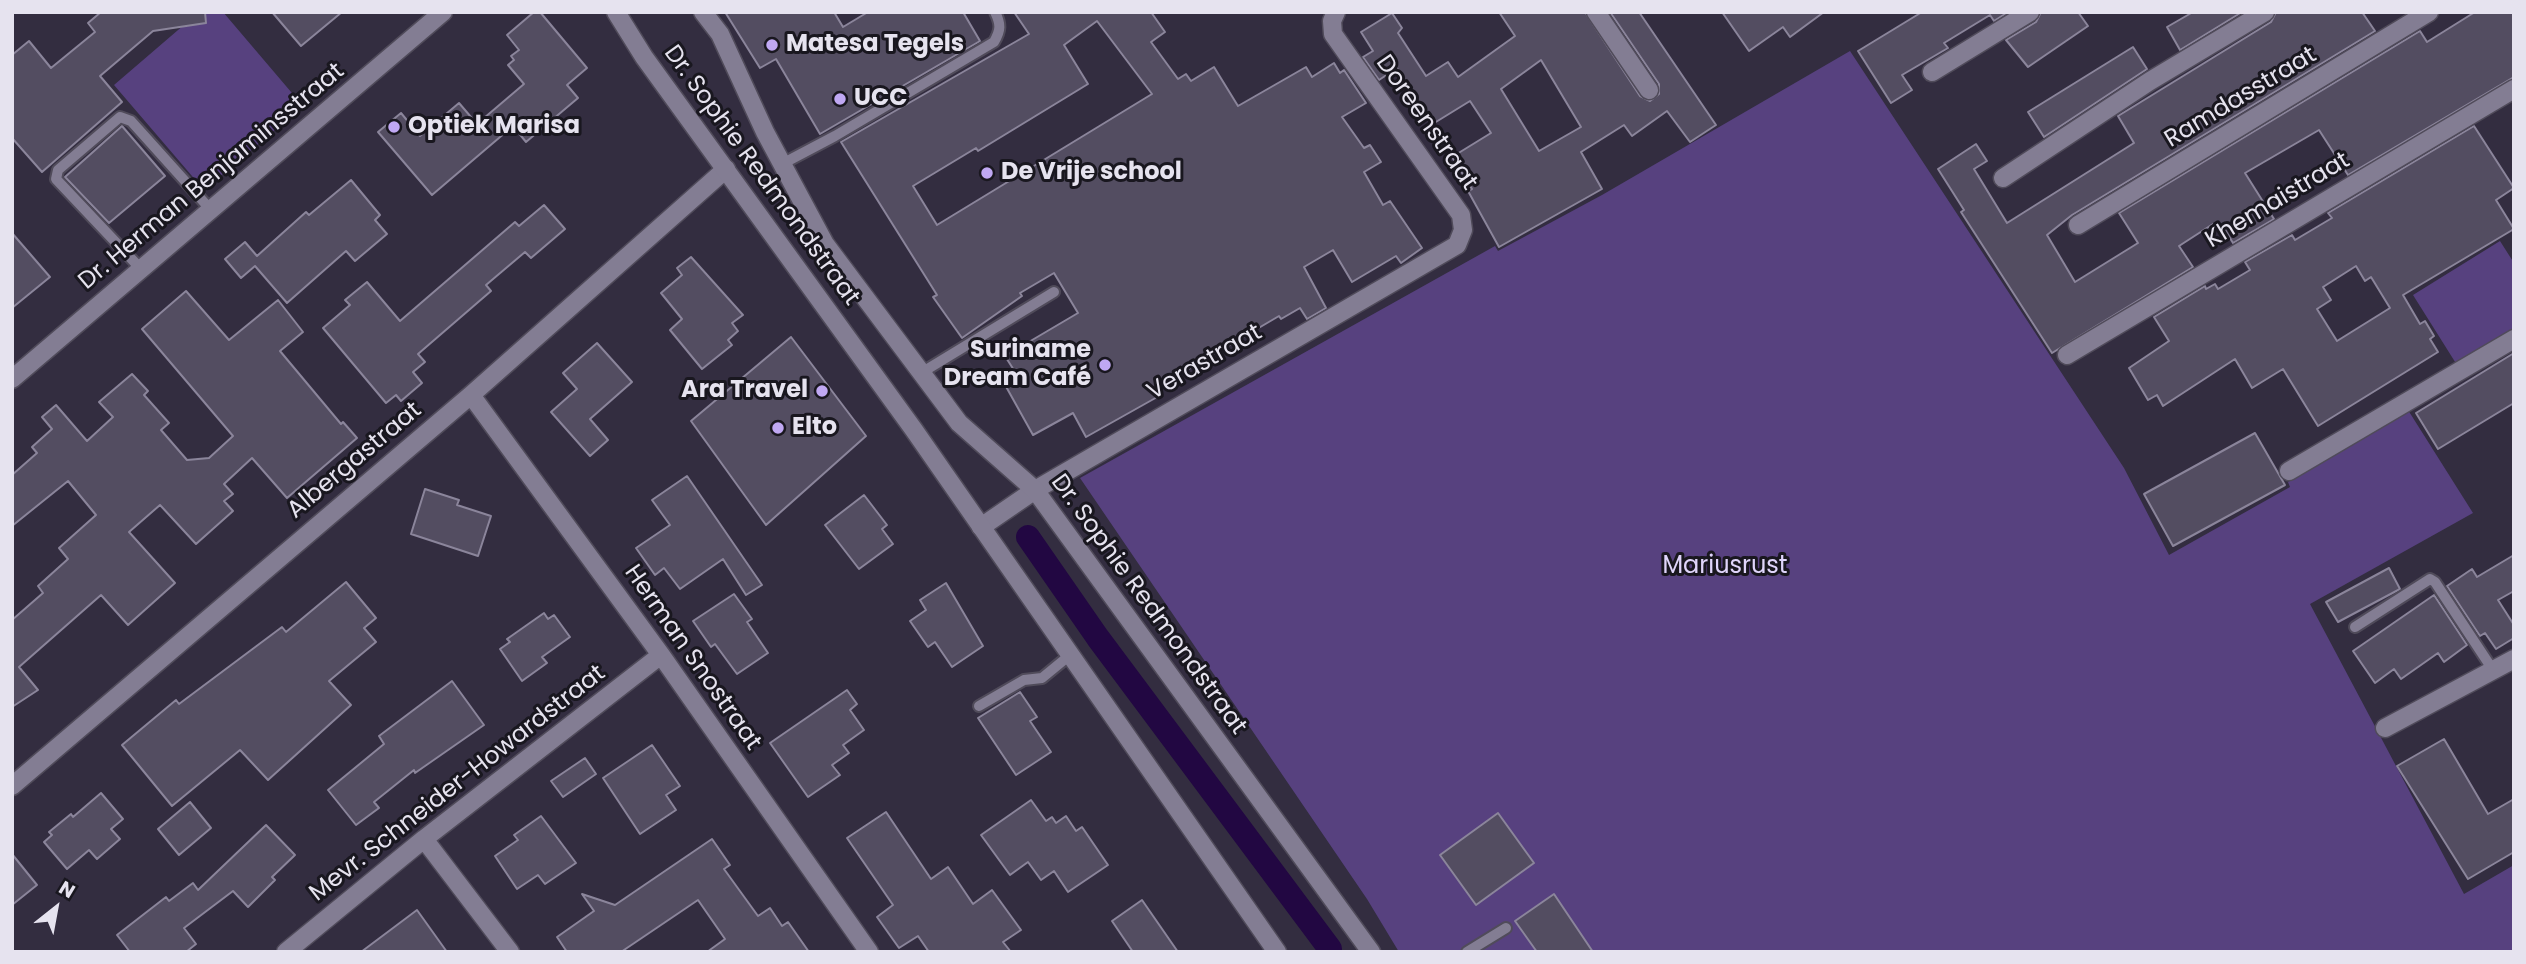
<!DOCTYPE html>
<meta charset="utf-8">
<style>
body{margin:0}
#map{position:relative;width:2526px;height:964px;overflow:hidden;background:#332d40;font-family:Poppins,sans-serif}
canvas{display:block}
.frame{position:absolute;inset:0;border:14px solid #e6e3ef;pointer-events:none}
.north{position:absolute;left:21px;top:873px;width:70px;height:70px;-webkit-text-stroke:5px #19171f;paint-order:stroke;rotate:31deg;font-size:19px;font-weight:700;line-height:28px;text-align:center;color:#e6e3ef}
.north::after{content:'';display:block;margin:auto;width:24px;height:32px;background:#e6e3ef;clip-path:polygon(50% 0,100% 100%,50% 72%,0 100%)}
</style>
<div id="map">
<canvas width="2526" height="964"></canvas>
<div class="frame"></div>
<div class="north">N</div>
</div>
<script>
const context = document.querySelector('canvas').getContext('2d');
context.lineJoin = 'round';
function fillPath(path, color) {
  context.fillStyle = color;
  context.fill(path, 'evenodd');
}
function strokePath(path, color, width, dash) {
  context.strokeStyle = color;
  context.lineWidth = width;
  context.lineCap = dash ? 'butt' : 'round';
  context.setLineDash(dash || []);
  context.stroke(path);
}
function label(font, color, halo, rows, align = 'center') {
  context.font = font + ' Poppins,sans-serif';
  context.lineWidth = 6;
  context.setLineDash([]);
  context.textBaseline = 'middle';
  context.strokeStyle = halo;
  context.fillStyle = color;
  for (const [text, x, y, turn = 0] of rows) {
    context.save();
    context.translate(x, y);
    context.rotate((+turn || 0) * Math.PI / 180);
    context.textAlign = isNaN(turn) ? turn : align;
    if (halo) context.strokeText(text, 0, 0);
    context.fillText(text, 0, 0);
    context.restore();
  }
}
fillPath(new Path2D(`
 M199 12H223L303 106 204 190 114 85Z
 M1850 51 2124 468 2169 555 2290 487 2288 482 2408 410 2473 513 2310 604 2464 894 2514 865V952H1399L1367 899 1080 478 1495 246 1498 251 1602 195Z
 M2500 241 2514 263V329L2457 365 2413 295Z`), '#57417f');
strokePath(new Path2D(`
 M1028 537 1098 638 1330 949`), '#220742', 24);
const building = new Path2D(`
 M101 12H205L206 23 153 31 100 76 122 102 42 172 12 138V55L29 41 51 68 95 32 88 23Z
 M272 12H342L301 46Z
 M534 12H540L587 68 567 85 578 98 526 142 513 126 432 195 378 132 401 113 420 136 459 103 477 124 524 84 508 65 514 60 511 56 519 50 507 35Z
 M725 12H834L843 27 868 12H963L980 41 820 134 776 59 760 68Z
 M1014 12H1151L1165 32 1151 42 1178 79 1186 74 1191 81 1214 67 1238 106 1306 67 1312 77 1334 63 1340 73 1344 70 1366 103 1342 117 1364 148 1370 145 1381 162 1364 172 1383 205 1390 201 1422 248 1401 263 1396 256 1352 282 1333 250 1304 267 1326 308 1307 319 1300 308 1281 319 1279 316 1155 389 1159 396 1086 437 1073 413 1033 435 1004 383 1017 375 1005 356 1078 313 1054 273 1020 293 1022 296 962 338 933 297 937 295 841 142 1029 34ZM1097 21 1152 94 937 225 913 186 976 148 978 151 1088 84 1064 45Z
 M1499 12H1585L1640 96 1650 101 1659 94V84L1610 12H1639L1716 125 1690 142 1667 111 1632 136 1624 125 1581 152 1602 189 1499 247 1468 191 1472 189 1452 157 1491 133 1470 101 1431 125 1397 68 1379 80 1363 57 1373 51 1361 32 1392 13 1402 28 1398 33 1426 76 1448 62 1458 77 1515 36ZM1541 60 1581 127 1539 151 1501 89Z
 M1722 12H1824L1790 37 1783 27 1749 51Z
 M1922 12H2008L1994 21 1990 15 1944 43 1948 48 1902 75 1912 90 1891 103 1858 51Z
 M2041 12H2078L2088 26 2028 67 2006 40 2036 22Z
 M2193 12H2242L2180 50 2167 27Z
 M2276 12H2362L2375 31 2072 215 2047 235 2075 282 2138 243 2119 213 2420 31 2427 42 2475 12H2514V77L2348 175 2319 130 2245 173 2274 219 2233 243 2222 225 2216 229 2213 224 2179 246 2193 267 2052 353 1961 212 1964 210 1938 169 1976 144 1987 161 1974 169 2007 223 2134 143 2118 116 2271 22Z
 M2133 47 2147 69 2044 137 2028 112Z
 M122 126 165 176 109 223 65 177Z
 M2474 126 2514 188 2496 200 2514 229 2403 295 2420 324 2425 321 2434 336 2430 339 2438 352 2318 426 2283 369 2252 388 2235 359 2163 406 2157 395 2148 400 2129 368 2169 341 2154 317 2205 286 2206 289 2215 284 2218 289 2250 270 2245 262 2292 235 2295 240 2332 218 2328 213ZM2356 266 2365 281 2371 277 2390 308 2337 341 2317 309 2331 300 2323 287Z
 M351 180 380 215 375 220 387 234 355 261 346 251 287 303 255 266 241 278 225 259 245 242 257 256 306 212 309 215Z
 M544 205 565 229 531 258 525 252 486 285 491 291 418 354 425 362 413 372 422 383 401 401 396 395 386 403 323 328 350 305 345 300 367 282 400 321 515 222 519 226Z
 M12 233 50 277 12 308Z
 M691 257 743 315 732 323 738 331 728 340 732 345 702 369 670 330 682 319 661 293 682 275 677 268Z
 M186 291 229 340 278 300 303 332 280 351 341 424 343 422 357 438 287 498 252 458 224 484 233 494 224 501 233 511 196 544 160 505 129 532 175 583 128 625 101 595 19 667 38 690 12 707V620L43 593 38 586 68 559 59 548 96 515 68 481 12 526V475L37 453 32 447 52 429 42 417 56 405 87 441 113 417 99 402 132 374 148 391 144 395 169 423 161 430 187 460 209 458 233 436 142 329Z
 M791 337 866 436 766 525 691 421Z
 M597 343 632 382 590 419 608 440 590 456 551 412 577 389 563 373Z
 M2514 353V403L2438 449 2416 413Z
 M2255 433 2285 485 2173 546 2144 494Z
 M687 476 762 585 746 595 723 559 680 589 664 568 655 575 636 548 670 525 652 500Z
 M425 489 459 500 457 505 491 516 478 556 411 534Z
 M864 495 887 525 882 529 893 544 859 569 825 525Z
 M2514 555V591L2498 600 2514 625V638L2496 649 2485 633 2480 636 2447 586 2472 569 2477 577Z
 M2389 568 2400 589 2338 622 2326 602Z
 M346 582 376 618 364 628 376 642 329 681 351 705 268 780 240 750 172 806 122 745 176 700 179 704 282 627 286 632Z
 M946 583 983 646 952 667 935 642 928 647 910 621 926 610 920 600Z
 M734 594 752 619 747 622 768 653 737 674 715 644 711 647 693 621Z
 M2434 595 2467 645 2444 662 2438 653 2401 679 2394 669 2375 683 2353 651Z
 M544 613 548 619 554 615 570 637 542 657 547 663 522 681 500 649 510 642 507 639Z
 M452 681 484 725 415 773 414 770 374 802 379 808 356 825 328 790 384 744 379 736Z
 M847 690 857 704 850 710 864 730 843 745 849 753 832 765 840 775 808 797 770 743Z
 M1020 692 1037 717 1030 721 1051 752 1016 775 978 718Z
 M2444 739 2488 814 2514 799V852L2468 879 2397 766Z
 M652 745 680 786 666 795 676 810 640 834 603 778Z
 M585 758 596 774 563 797 551 781Z
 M101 793 123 819 111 829 120 839 97 859 89 850 67 869 44 842 52 835 49 832 71 814 73 817Z
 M1031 800 1046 821 1052 817 1056 823 1066 816 1076 831 1082 827 1108 865 1068 892 1054 871 1041 880 1028 862 1010 875 981 835Z
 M190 802 211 828 179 855 158 829Z
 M886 812 931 879 948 867 973 904 992 890 1021 930 1003 942 1011 952H929L918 936 899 948 877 917 893 905 847 838Z
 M1498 813 1534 863 1476 905 1440 855Z
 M541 816 576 863 545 884 538 875 517 889 495 856 518 840 514 835Z
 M266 825 295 855 272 877 275 880 248 907 233 891 184 928 196 944 186 952H130L117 935 166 897 169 901 193 883 198 890Z
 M712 839 730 865 724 869 758 916 770 908 782 926 788 922 809 952H707L725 939 698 900 621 952H567L557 937 594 911 582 894 615 905Z
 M12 854 37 885 12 905Z
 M1554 894 1593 952H1537L1515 921Z
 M1142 900 1178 952H1133L1112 921Z
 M417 910 447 952H361Z`);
fillPath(building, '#534d61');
strokePath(building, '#8b859b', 2);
const lane = new Path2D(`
 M782 164 835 136 994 42C1001 30 1001 24 995 12
 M141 269 56 179 58 170 120 117 131 121 211 210
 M921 373 1054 292
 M2355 627 2430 579 2435 582 2493 670
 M979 706 1024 680 1042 678 1070 655
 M1467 952 1506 928`);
const street = new Path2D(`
 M1596 12 1649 90
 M1932 72 2030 12
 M2003 178 2150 81 2265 12
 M2078 225 2429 12
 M2067 355 2514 89
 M471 395 661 655 869 952
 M2289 471 2514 339
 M981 527 1035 490 1457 245 1463 230 1461 215 1333 34 1332 21 1336 12
 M2385 728 2514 659
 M12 786 471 395 726 169
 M424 839 510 952
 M286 952 424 839 661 655`);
const secondary = new Path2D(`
 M616 12 644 57 914 430 1277 952
 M703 12 720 34 765 132 825 244 959 423 1035 490 1371 952
 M12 379 443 12`);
strokePath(lane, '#504b5a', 14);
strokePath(street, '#504b5a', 21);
strokePath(secondary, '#504b5a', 21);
strokePath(lane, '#837d93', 10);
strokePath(street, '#837d93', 18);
strokePath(secondary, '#837d93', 18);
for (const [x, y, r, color] of [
 [772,45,7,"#c0a8f3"],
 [840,99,7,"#c0a8f3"],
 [394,127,7,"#c0a8f3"],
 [987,173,7,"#c0a8f3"],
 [1105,365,7,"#c0a8f3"],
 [822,391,7,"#c0a8f3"],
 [778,428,7,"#c0a8f3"]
]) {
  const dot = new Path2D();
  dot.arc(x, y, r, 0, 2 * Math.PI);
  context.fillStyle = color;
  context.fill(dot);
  strokePath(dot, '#19171f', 2.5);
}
label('bold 24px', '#e6e3ef', '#19171f', [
 ["Matesa Tegels",786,45],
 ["UCC",854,99],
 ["Optiek Marisa",408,127],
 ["De Vrije school",1001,173],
 ["Suriname",1091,351,"right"],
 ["Dream Café",1091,379,"right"],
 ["Ara Travel",808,391,"right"],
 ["Elto",792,428]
], 'left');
label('24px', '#e6e3ef', '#19171f', [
 ["Ramdasstraat",2241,98,-31],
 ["Doreenstraat",1426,123,55],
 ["Dr. Sophie Redmondstraat",761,176,54],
 ["Dr. Herman Benjaminsstraat",212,177,-40],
 ["Khemaistraat",2278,201,-31],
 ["Verastraat",1205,363,-30],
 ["Albergastraat",355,461,-40],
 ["Dr. Sophie Redmondstraat",1148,605,54],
 ["Herman Snostraat",692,658,55],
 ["Mevr. Schneider-Howardstraat",458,784,-38]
]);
label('24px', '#e0d5fb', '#19171f', [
 ["Mariusrust",1725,567]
]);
</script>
